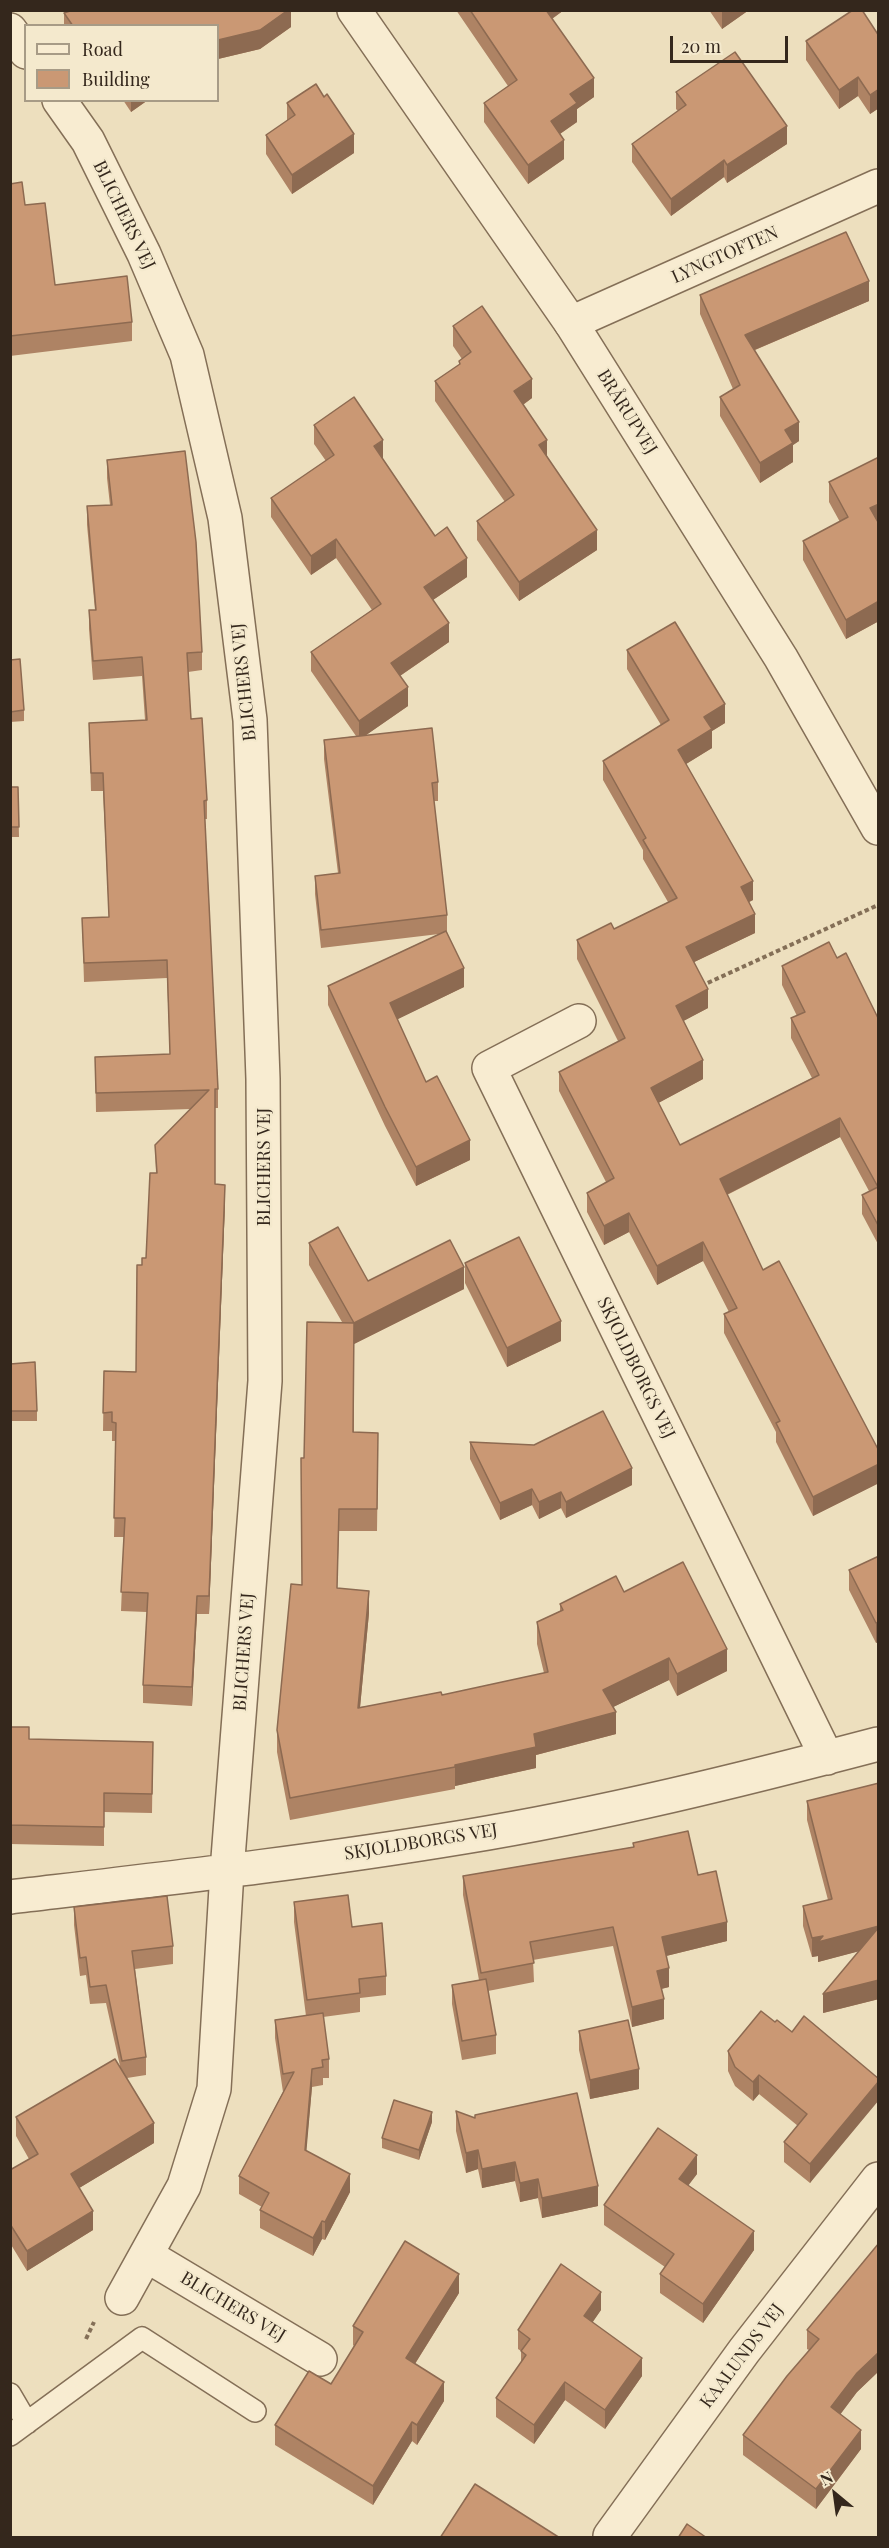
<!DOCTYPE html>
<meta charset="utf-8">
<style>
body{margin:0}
#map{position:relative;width:889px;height:2548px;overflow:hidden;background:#eddfbe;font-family:"Playfair Display",serif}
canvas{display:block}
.frame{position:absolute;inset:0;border:12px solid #34271c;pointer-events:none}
.legend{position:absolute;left:24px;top:24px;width:195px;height:78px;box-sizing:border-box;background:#f4e9cd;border:2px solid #a79b86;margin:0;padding:8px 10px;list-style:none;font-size:18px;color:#34271c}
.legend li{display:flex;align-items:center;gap:12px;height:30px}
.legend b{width:30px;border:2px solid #a79b86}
.north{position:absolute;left:805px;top:2464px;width:60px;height:60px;-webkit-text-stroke:4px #f4e9cd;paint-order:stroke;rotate:331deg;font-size:16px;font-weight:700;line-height:24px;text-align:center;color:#34271c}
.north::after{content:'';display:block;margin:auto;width:21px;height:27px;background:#34271c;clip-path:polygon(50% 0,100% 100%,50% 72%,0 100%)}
.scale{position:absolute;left:670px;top:36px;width:118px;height:27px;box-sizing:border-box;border:3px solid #34271c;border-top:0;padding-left:8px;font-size:18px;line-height:21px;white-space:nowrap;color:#34271c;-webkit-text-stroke:4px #f4e9cd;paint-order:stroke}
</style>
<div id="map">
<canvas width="889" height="2548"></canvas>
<div class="frame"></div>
<ul class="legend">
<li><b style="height:8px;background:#f8ecd1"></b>Road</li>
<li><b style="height:16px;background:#ca9874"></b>Building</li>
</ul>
<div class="north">N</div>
<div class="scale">20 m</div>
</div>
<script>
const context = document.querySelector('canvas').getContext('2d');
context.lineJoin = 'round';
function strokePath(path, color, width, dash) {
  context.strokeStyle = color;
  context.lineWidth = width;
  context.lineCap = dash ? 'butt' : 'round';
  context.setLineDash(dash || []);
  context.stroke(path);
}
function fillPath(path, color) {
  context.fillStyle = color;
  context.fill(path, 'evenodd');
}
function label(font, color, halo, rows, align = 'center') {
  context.font = font + ' "Playfair Display",serif';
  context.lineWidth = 4.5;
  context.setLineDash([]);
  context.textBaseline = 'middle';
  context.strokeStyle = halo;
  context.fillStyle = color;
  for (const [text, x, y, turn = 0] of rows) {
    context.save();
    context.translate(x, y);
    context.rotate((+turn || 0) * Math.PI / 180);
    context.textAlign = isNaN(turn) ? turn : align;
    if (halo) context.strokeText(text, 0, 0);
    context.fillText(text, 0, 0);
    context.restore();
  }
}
const service = new Path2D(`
 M10 2394 27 2423
 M10 2435 142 2338 255 2411`);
const minor = new Path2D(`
 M10 30 26 52
 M59 100 88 141 144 254 187 355 225 518 250 720 263 1079 265 1381 227 1871 214 2089 184 2186 122 2298
 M571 323 878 186
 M579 1021 489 1068 827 1758
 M10 1897C162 1879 313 1862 464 1837 604 1814 741 1780 878 1744
 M146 2255 320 2359
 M610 2536 744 2351 878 2179`);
const tertiary = new Path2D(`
 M354 10 571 323 781 658 878 828`);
strokePath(service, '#846f57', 24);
strokePath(minor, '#846f57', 36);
strokePath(tertiary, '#846f57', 36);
strokePath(new Path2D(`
 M701 986 878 905
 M86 2339 94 2322`), '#846f57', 4, [4.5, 3]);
strokePath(service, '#f8ecd1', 21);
strokePath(minor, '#f8ecd1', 33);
strokePath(tertiary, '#f8ecd1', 33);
fillPath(new Path2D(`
 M291 10V27L260 49 218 59V26H64V13Z
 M456 10H564L552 19 594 97 577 109V122L560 134 564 159 528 184 484 122V103L508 86Z
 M709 10H749L722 29Z
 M879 36V108L870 114 858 96 839 109 806 60V41Z
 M676 92 787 144 727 183 724 177 671 216 632 162V144L678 111 676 109Z
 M123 100H148L131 112Z
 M287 103 354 153 292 194 266 154V135L287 121Z
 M10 184 25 205 55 285 132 322V341L10 356Z
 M700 295 869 301 755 350 799 441 793 445V462L760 483 720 416V397L733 389 700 314Z
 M453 326 532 398 523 405 547 456 597 550 519 601 477 540V521L505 502 435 401V381L459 365V361L462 359 453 346Z
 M314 425 383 459 435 536 467 577 433 600 449 642 400 676 408 706 366 735 438 782V801H434L447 915V932L464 987 397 1019 426 1082 470 1160 416 1186 385 1126 328 1005V986L439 934 321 948 315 894V876L338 873 324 759V740L356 736 311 671V652L372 610 336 558 311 575 271 517V498L326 461 314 444Z
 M879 457V621L846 639 803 560V541L840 522 829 502V482Z
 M107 460 202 652V670L188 672 191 719 207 800V819H205L218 1089V1108H215V1184L225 1203 209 1614H197L192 1706 143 1703V1685L147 1612 121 1611 124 1537H114L116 1441H112V1431H103L104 1371 136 1372 142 1265 146 1258 156 1173 155 1145 191 1109 96 1112 95 1057 170 1054 167 978 84 982 82 918 109 917 103 791H91L89 723 145 720 142 676 93 680 89 629V610H95L87 525V506L110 505 107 478Z
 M627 650 725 723 712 731V748L686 764 753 900 749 902 755 933 694 962 708 1008 683 1021 703 1079 658 1103 680 1145 812 1078 791 1038V1018L797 1016 782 985V966L837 958 879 1020V1246L862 1214V1195L869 1191 840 1137 727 1195 763 1270 879 1464V1483L813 1516 776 1442V1432L724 1333V1314L729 1312 703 1261 657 1285 629 1232 604 1245 587 1212V1193L606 1182 559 1091V1072L618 1041 577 959V940L614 929 668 902 643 859V850L603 780V761L661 725 627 669Z
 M10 660 24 710V721L10 722Z
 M10 787H18L19 837H10Z
 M309 1243 368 1281 464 1289 354 1344V1432L378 1455 377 1531H339L337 1588 369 1613 360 1707 442 1695 544 1673 537 1644V1622L560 1611V1604L624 1592 727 1671 677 1696 669 1680 613 1707 616 1734 536 1755V1768L455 1786V1789L290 1820 277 1752V1730L302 1585 304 1458 342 1322 309 1265Z
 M465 1263 561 1341 507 1367 465 1283Z
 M10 1364 37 1411V1421H10Z
 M470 1442 632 1485 566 1518 561 1508 539 1519 532 1505 500 1520 470 1459Z
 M879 1556V1641L876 1643 849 1590V1570Z
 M10 1727 29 1739 153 1742 152 1813 104 1812V1846L10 1844Z
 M879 1783V1999L823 2013 859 1951 818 1962V1956L812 1957 803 1926V1906L828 1900 807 1820V1801Z
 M633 1843 698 1875 727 1941 666 1956 669 1987 661 1989 664 2019 632 2027 613 1946 533 1960 534 1982 488 1991 496 2035V2054L462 2060 452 2004V1985L479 1980 463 1895V1876L633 1847Z
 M294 1902 352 1927 386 1976V1995L360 1998V2012L323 2017 329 2059V2078H323V2085L312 2087 306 2150 350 2192 325 2240 322 2239 313 2256 260 2228V2210L262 2207 239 2194V2176L283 2092 275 2038V2020L306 2016 294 1922Z
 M74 1907 173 1946V1964L135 1969 146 2057V2075L127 2078 154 2143 79 2188 93 2230 27 2271 10 2243V2170L29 2159 16 2136V2117L120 2066 106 2003 90 2004 86 1975 80 1976 74 1925Z
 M775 2022 879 2079 810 2183 784 2162V2142L798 2126 759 2094 753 2101 735 2086 728 2071V2051Z
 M579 2031 639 2089 590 2099 579 2050Z
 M456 2111 598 2206 542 2218 538 2198 520 2202 515 2181 482 2188 478 2169 466 2173 456 2131Z
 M432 2122 419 2160 382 2148V2138Z
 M697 2174 688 2185 754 2250 703 2323 660 2293V2274L665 2267 604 2225V2205Z
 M879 2243V2371L857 2392 840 2414 861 2449 816 2509 743 2455V2435L809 2350 807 2349V2330Z
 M459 2293 415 2364 444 2401 417 2445 412 2441 373 2505 275 2445V2425L331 2384 354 2346 353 2345V2326Z
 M601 2310 592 2322 642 2376 605 2429 565 2400 534 2444 496 2417V2398L521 2363V2351L518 2349V2330Z`), '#ae8364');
fillPath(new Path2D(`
 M288 10H291V27L260 49 218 59V40Z
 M543 10H564L543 25Z
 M724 10H749L722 29V12Z
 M858 77V96L839 109V90Z
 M594 78V97L577 109V122L551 140V121L570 94Z
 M879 89V108L870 114V95Z
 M131 100H148L131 112Z
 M787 126V144L727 183V165Z
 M354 134V153L292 194V175Z
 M564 140V159L528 184V165Z
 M724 160V177L671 216V199Z
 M869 281V301L745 354V335Z
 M532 379V398L514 411V391Z
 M799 422V441L793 445V462L760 483V463L785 430Z
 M383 440V459L374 446Z
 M547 440V459L539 445Z
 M879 504V523L870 528V508Z
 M597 530V550L519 601V582Z
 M336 539V558L311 575V556Z
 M467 558V577L424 606V587Z
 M879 601V621L846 639V620Z
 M449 623V642L391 682V663Z
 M408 687V706L359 740V721Z
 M725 704V723L712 731V748L678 769V750L704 717Z
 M753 881V900L741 906V887Z
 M755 914V933L686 966V947Z
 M464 968V987L390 1023V1003Z
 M708 989V1008L676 1025V1006Z
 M703 1060V1079L651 1107V1088Z
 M840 1118V1137L720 1198V1179Z
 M470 1140V1160L416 1186V1167Z
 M225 1185V1203L209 1614V1596Z
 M629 1213V1232L604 1245V1226Z
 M703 1242V1261L657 1285V1266Z
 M464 1267V1289L354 1344V1323Z
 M561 1321V1341L507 1367V1348Z
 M879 1464V1483L813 1516V1497Z
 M632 1468V1485L566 1518V1502Z
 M532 1489V1505L500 1520V1503Z
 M561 1492V1508L539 1519V1502Z
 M369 1591V1613L358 1729V1708Z
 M197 1596V1614L192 1706V1687Z
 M879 1622V1641L876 1643V1623Z
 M727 1649V1671L677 1696V1674Z
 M669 1658V1680L603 1712V1690Z
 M616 1712V1734L536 1755V1768L455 1786V1765L534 1734Z
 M727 1922V1941L662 1957V1937Z
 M879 1926V1946L818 1962V1956L812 1957V1938Z
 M669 1968V1987L657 1990V1971Z
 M879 1980V1999L823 2013V1994Z
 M664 1999V2019L632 2027V2007Z
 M312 2069V2087L305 2168V2150Z
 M639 2069V2089L590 2099V2080Z
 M759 2075V2094L753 2101V2082Z
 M879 2081V2100L810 2183V2164Z
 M432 2112V2122L419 2160V2150Z
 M154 2123V2143L71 2193V2174Z
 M478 2150V2169L466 2173V2153Z
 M697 2155V2174L679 2198V2179Z
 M515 2162V2181L482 2188V2169Z
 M350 2174V2192L325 2240V2222Z
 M538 2179V2198L520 2202V2183Z
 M598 2186V2206L542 2218V2198Z
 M93 2211V2230L27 2271V2251Z
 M322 2221V2239L313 2256V2238Z
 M754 2231V2250L703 2323V2304Z
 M459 2274V2293L406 2378V2358Z
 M601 2292V2310L584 2335V2316Z
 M879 2352V2371L857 2392 831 2427V2407L857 2373Z
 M642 2358V2376L605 2429V2410Z
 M444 2382V2401L417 2445V2425Z
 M565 2382V2400L534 2444V2425Z
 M412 2422V2441L373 2505V2486Z
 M861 2430V2449L816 2509V2489Z`), '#8d6a51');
const building = new Path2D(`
 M73 10H288L260 30 218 40V26H73L64 13Z
 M470 10H546L594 78 570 94 577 103 551 121 564 140 528 165 484 103 517 80Z
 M853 10H862L879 36V89L870 95 858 77 839 90 806 41Z
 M735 52 787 126 727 165 724 160 671 199 632 144 686 105 676 92Z
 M316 84 324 97 327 94 354 134 292 175 266 135 295 115 287 103Z
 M22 182 25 205 45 203 55 285 127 276 132 322 10 336V184Z
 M846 232 869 281 745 335 799 422 785 430 793 443 760 463 720 397 740 385 700 295Z
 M482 306 532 379 514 391 547 440 539 445 597 530 519 582 477 521 514 495 435 381 460 364 459 361 471 352 453 326Z
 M354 397 383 440 374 446 435 536 447 527 467 558 424 587 449 623 391 663 408 687 359 721 311 652 381 604 336 539 311 556 271 498 334 455 314 425Z
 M185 451 196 542 202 652 187 653 191 719 202 718 207 800 204 801 218 1089H215V1184L225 1185 209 1596H197L192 1687 143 1685 148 1593 121 1592 125 1518H114L116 1423 112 1422V1412L103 1413 104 1371 136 1372 137 1265H142V1258H146L150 1173H157L155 1145 209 1090 96 1093 95 1057 170 1054 167 960 84 963 82 918 109 917 103 773H91L89 723 147 720 142 657 93 661 89 610H96L87 506 112 505 107 460Z
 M879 457V504L870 508 879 524V601L846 620 803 541 848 517 829 482Z
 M675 622 725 704 704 717 712 729 678 750 753 881 741 887 755 914 686 947 708 989 676 1006 703 1060 651 1088 680 1145 819 1075 791 1018 805 1012 782 966 829 942 837 958 846 953 879 1020V1227L862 1195 878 1187 840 1118 720 1179 763 1270 779 1261 879 1451V1464L813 1497 776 1423 780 1421 724 1314 737 1308 703 1242 657 1266 629 1213 604 1226 587 1193 614 1178 559 1072 625 1038 577 940 611 923 614 929 677 898 643 840 646 838 603 761 669 720 627 650Z
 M20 659 24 710 10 712V660Z
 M432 728 438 782 432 783 447 915 321 930 315 876 340 873 324 740Z
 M10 787H18L19 827H10Z
 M446 931 464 968 390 1003 426 1082 437 1076 470 1140 416 1167 385 1107 328 986Z
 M338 1227 368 1281 450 1240 464 1267 354 1323 353 1432 378 1433 377 1509H339L337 1588 369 1591 358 1708 441 1692 442 1695 548 1672 537 1622 563 1610 560 1604 616 1576 624 1592 683 1562 727 1649 677 1674 669 1658 603 1690 616 1712 534 1734 536 1747 455 1765V1767L290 1798 277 1730 291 1584 302 1585 301 1458H304L307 1322 354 1323 309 1243Z
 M519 1237 561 1321 507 1348 465 1263Z
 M35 1362 37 1411H10V1364Z
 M603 1411 632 1468 566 1502 561 1492 539 1502 532 1489 500 1503 470 1442 534 1445Z
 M879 1556V1622L876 1623 849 1570Z
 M10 1727H29V1739L153 1742 152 1794 104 1793V1827L10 1825Z
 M879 1783V1926L818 1942 823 1936 812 1938 803 1906 832 1899 807 1801Z
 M688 1831 698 1875 716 1871 727 1922 662 1937 669 1968 657 1971 664 1999 632 2007 613 1927 530 1942 534 1963 481 1973 463 1876 634 1847 633 1843Z
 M348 1895 352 1927 382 1923 386 1976 359 1979 360 1993 307 2000 294 1902Z
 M167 1896 173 1946 132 1951 146 2057 122 2061 106 1985 90 1987 86 1957 80 1958 74 1907Z
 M879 1927V1980L823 1994Z
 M486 1979 496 2035 462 2041 452 1985Z
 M761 2011 775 2022 777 2020 792 2032 804 2016 879 2079V2081L810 2164 784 2142 807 2114 759 2075 753 2082 735 2067 728 2051Z
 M323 2013 329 2059 322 2060 323 2067 312 2069 305 2150 350 2174 325 2222 322 2221 313 2238 260 2210 269 2193 239 2176 294 2072 283 2074 275 2020Z
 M628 2020 639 2069 590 2080 579 2031Z
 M115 2059 154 2123 71 2174 93 2211 27 2251 10 2224V2170L38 2154 16 2117Z
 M577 2093 598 2186 542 2198 538 2179 520 2183 515 2162 482 2169 478 2150 466 2153 456 2111 475 2118V2115Z
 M394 2100 432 2112 419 2150 382 2138Z
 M658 2128 697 2155 679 2179 754 2231 703 2304 660 2274 674 2254 604 2205Z
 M405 2241 459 2274 406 2358 444 2382 417 2425 412 2422 373 2486 275 2425 309 2371 331 2384 363 2332 353 2326Z
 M879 2243V2352L857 2373 831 2407 861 2430 816 2489 743 2435 787 2376 819 2339 807 2330Z
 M561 2264 601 2292 584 2316 642 2358 605 2410 565 2382 534 2425 496 2398 526 2355 521 2351 530 2339 518 2330Z
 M475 2484 560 2538H440Z
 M687 2524 707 2538H678Z`);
fillPath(building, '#ca9874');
strokePath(building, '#8d6a51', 1.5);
label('18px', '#34271c', '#f4e9cd', [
 ["BLICHERS VEJ",124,215,64],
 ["LYNGTOFTEN",725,255,-24],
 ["BRÅRUPVEJ",627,412,58],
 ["BLICHERS VEJ",244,682,-96],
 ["BLICHERS VEJ",264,1167,-90],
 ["SKJOLDBORGS VEJ",636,1368,64],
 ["BLICHERS VEJ",244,1652,-86],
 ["SKJOLDBORGS VEJ",421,1842,-9],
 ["BLICHERS VEJ",233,2307,31],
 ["KAALUNDS VEJ",742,2356,-53]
]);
</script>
